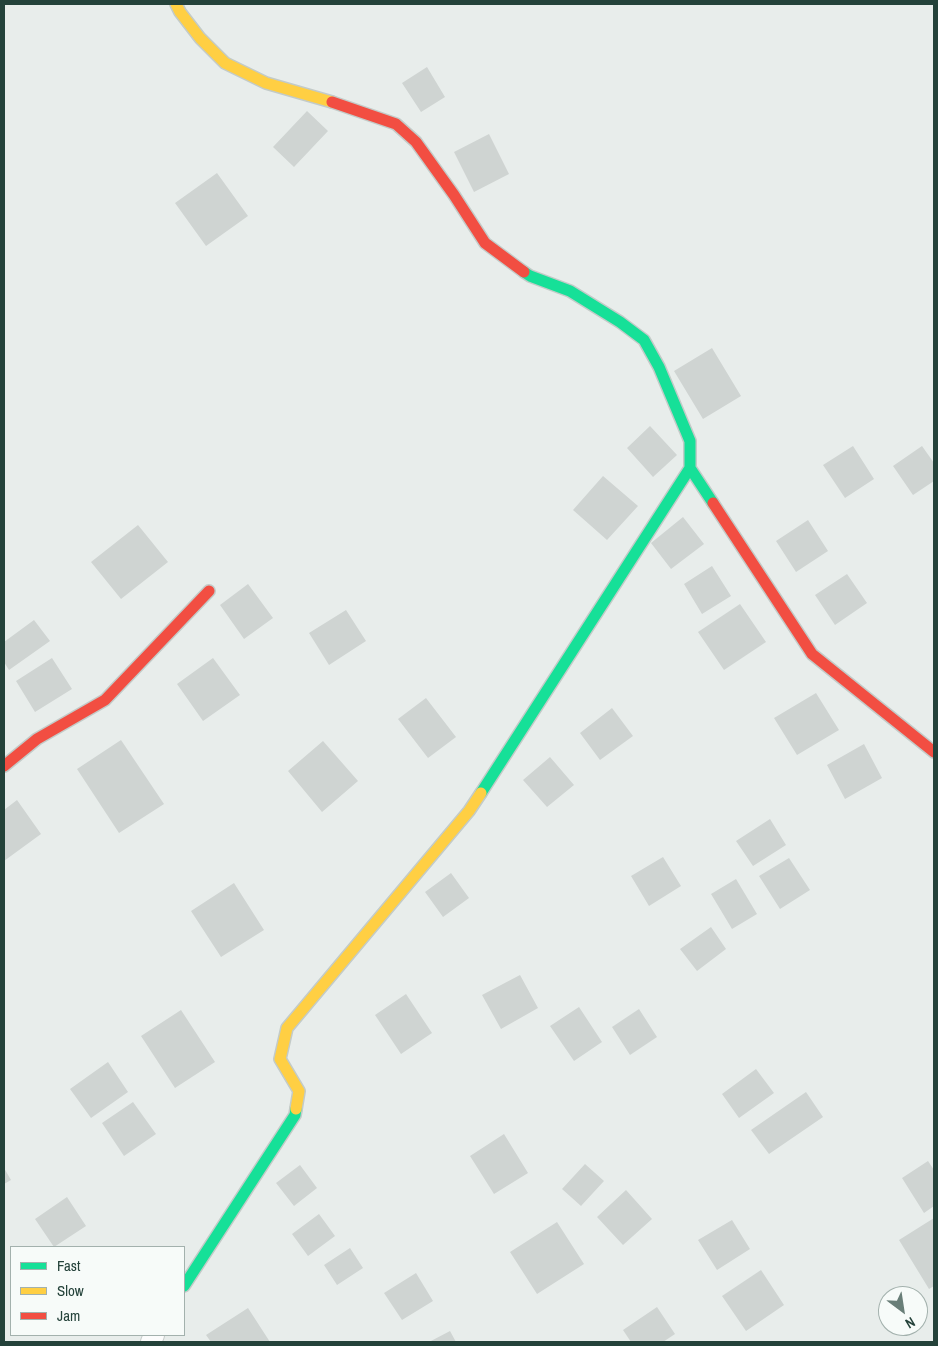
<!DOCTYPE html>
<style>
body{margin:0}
#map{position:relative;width:938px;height:1346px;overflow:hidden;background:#e8edeb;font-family:"Archivo Narrow",sans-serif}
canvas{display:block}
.frame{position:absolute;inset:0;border:5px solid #24423a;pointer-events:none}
.legend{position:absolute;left:10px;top:1246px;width:175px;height:90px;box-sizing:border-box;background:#f7fbf9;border:1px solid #a3b1ad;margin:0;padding:6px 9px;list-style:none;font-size:15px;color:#24423a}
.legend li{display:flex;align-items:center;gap:10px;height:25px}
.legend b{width:25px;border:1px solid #a3b1ad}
.north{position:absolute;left:878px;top:1286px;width:50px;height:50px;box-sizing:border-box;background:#f7fbf9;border:1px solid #a3b1ad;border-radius:50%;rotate:149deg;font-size:14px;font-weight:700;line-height:20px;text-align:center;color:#24423a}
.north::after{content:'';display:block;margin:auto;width:18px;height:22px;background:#697e78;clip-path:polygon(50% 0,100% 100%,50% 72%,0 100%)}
</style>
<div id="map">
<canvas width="938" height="1346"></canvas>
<div class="frame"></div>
<ul class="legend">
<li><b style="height:6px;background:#16e098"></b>Fast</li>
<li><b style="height:6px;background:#ffcf43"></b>Slow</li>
<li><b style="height:6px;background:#f24e42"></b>Jam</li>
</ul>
<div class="north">N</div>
</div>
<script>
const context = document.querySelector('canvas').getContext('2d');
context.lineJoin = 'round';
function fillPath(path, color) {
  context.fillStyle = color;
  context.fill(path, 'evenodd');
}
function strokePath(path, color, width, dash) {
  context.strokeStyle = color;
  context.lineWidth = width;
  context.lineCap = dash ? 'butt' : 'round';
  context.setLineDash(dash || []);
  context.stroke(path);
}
fillPath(new Path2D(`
 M427 67 445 97 421 112 402 83Z
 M307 111 328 131 294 167 273 147Z
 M489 134 509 174 474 192 454 152Z
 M217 173 248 216 206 246 175 203Z
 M712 348 741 396 703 419 674 371Z
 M650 426 677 455 653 477 627 448Z
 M853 446 874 479 845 498 823 465Z
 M922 446 934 463V481L913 495 893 466Z
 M603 476 638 506 607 540 573 510Z
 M683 517 704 544 671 569 651 543Z
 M808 520 828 551 796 572 776 541Z
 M138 525 168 562 121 599 91 562Z
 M712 566 731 596 702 614 684 584Z
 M847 574 867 603 835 625 815 595Z
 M248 584 273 618 244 639 220 605Z
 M740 604 766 642 724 670 698 632Z
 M346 610 366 641 329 665 309 633Z
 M34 620 50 641 9 670 4 662V642Z
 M52 658 72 689 35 712 16 681Z
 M213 658 240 695 203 721 177 684Z
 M816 693 839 730 797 755 774 718Z
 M426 698 456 737 428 758 398 719Z
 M612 708 633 736 600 760 580 733Z
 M121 740 164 804 119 833 77 769Z
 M323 741 358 781 322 812 288 771Z
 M864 744 882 778 845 799 827 765Z
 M550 757 574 785 547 807 523 780Z
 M17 800 41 834 4 861V810Z
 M770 819 786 845 753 866 736 841Z
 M663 857 681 886 649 906 631 876Z
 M789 858 810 890 780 909 759 876Z
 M451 873 469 898 443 917 425 892Z
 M736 879 757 914 732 929 711 894Z
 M234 883 264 930 221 957 191 911Z
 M711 927 726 949 697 971 680 949Z
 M520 975 538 1008 501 1029 482 995Z
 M406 994 432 1033 401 1054 375 1015Z
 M579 1007 602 1042 574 1061 550 1026Z
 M639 1009 657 1037 630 1055 612 1027Z
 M181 1010 215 1062 175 1088 141 1036Z
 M108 1062 128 1092 91 1118 70 1089Z
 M756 1069 774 1093 739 1118 722 1094Z
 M806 1092 823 1117 769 1154 751 1130Z
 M133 1102 156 1134 124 1156 102 1123Z
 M504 1134 528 1173 494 1194 470 1156Z
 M928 1161 934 1170V1206L924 1213 902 1178Z
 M585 1164 604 1181 581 1206 562 1189Z
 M300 1165 317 1188 294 1206 276 1183Z
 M4 1168 11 1180 4 1184Z
 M626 1190 652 1219 623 1245 597 1217Z
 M67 1197 86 1226 54 1247 35 1219Z
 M319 1214 335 1236 308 1256 292 1234Z
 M934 1218V1286L929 1289 899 1240Z
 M732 1220 750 1249 717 1270 698 1240Z
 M557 1222 584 1264 537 1294 510 1252Z
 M350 1248 363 1268 337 1285 324 1265Z
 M761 1270 784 1305 746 1331 722 1296Z
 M416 1273 433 1301 402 1320 384 1293Z
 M657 1307 675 1334 663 1342H631L623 1330Z
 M248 1308 270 1342H211L206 1335Z
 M450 1331 456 1342H429Z`), '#cfd4d2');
const street = new Path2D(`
 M151 1342 154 1335`);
const fast = new Path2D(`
 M524 272 530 276 570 291 620 322 644 340 659 367 690 441V468L713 503
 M481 793 690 468
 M184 1286 295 1115 296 1109`);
const slow = new Path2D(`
 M176 4 180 12 200 38 225 63 266 83 332 102
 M296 1109 299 1091 280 1059 287 1028 469 811 481 793`);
const jam = new Path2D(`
 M332 102 396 124 416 142 454 195 485 243 524 272
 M713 503 812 654 934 752
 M4 766 37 739 105 700 209 591`);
strokePath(street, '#c5cac8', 22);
strokePath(fast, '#c3cbc8', 14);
strokePath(slow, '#c3cbc8', 14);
strokePath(jam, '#c3cbc8', 14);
strokePath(street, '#fcfcfc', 20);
strokePath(fast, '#16e098', 11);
strokePath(slow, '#ffcf43', 11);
strokePath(jam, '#f24e42', 11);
</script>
